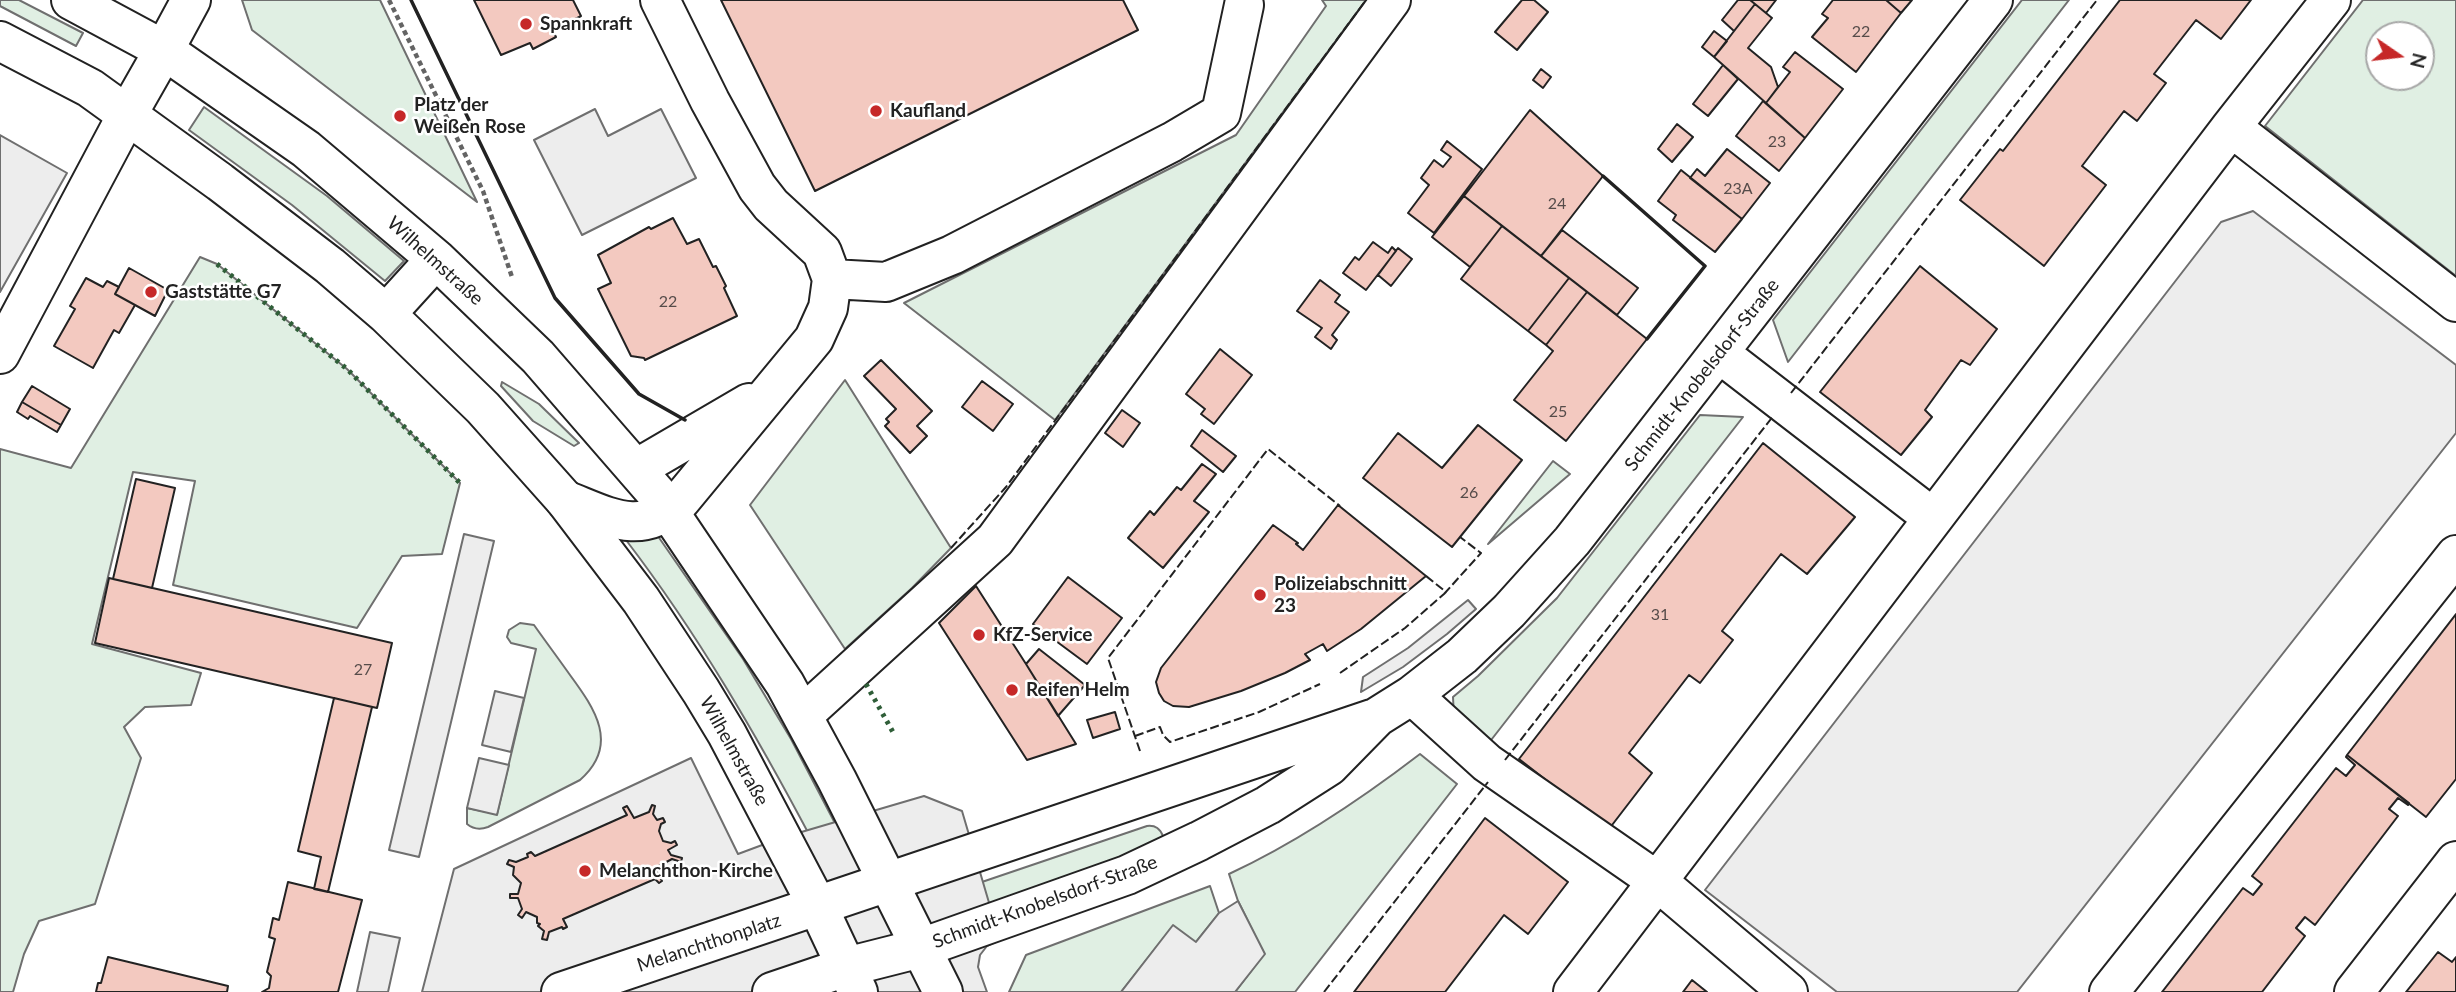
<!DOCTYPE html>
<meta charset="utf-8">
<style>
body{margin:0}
#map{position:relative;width:2456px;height:992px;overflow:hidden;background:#fff;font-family:Lato,sans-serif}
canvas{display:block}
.north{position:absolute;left:2365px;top:21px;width:70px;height:70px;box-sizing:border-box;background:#fff;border:2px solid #a7a7a7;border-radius:50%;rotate:104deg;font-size:19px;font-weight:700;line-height:28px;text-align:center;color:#222}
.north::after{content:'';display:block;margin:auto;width:24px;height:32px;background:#c62828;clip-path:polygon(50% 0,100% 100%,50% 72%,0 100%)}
</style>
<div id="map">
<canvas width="2456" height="992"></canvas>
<div class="north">N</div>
</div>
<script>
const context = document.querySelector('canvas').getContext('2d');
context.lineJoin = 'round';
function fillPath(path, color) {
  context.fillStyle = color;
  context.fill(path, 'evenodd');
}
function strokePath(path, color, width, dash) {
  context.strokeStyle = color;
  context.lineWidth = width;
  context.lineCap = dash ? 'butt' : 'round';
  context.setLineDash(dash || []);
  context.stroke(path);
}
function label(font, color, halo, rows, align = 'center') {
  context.font = font + ' Lato,sans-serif';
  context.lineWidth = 5;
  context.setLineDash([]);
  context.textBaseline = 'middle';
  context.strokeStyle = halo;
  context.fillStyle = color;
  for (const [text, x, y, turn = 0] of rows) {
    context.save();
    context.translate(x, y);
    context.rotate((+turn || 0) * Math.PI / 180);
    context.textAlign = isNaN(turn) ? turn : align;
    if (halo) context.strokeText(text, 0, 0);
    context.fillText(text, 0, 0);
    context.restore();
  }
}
const green = new Path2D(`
 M0 0H19L83 33 76 46 0 6Z
 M242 0H380L477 202 252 30Z
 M1322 0H1366L1055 420 904 303 1236 135 1326 6Z
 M2022 0H2069L1788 362 1773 320Z
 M2363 0H2456V276L2265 126ZM2379 35H2421V77H2379Z
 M204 107 327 196 404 261 385 281 292 205 189 130Z
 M200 257 217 264 347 369 460 483 442 554 402 556 357 628 173 585 195 481 133 472 92 644 201 673 191 705 145 707 124 727 141 758 95 904 39 921 24 954 13 992H0V449L71 468Z
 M845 380 951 548 912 588 845 649 750 505Z
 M502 382 539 404 579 443 574 446 533 421 501 386Z
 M1700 415 1743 417 1488 744 1454 718 1453 697 1478 676 1557 598Z
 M1553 461 1570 474 1488 544Z
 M653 529 743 659 791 739 838 829 812 840C757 736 698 634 626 540Z
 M520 623 534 625C546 642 558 658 570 675 595 709 620 745 580 780L488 827C480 830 473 829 467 824V808L497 814 536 649 511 643 507 637 509 630Z
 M1420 754 1457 784 1295 992H1235L1264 954 1238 901 1229 874C1298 842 1360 800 1420 754Z
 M1147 826C1156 825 1160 829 1163 836L1162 843 986 910 976 884Z
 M1210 886 1219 913 1195 943 1173 926 1121 992H1009L1026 955Z`);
fillPath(green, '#e0efe3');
strokePath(green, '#6f6f6f', 2);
const parking = new Path2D(`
 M595 109 608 136 661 109 696 178 582 235 534 140Z
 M0 135 67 173 0 292Z
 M2253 211 2456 365V433L2017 992H1837L1705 890 2221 222Z
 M464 534 494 541 419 857 389 850Z
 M1468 600 1476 609 1447 634 1403 667 1361 692 1363 677 1408 648Z
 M495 691 524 698 511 752 482 745Z
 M479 758 509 765 497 815 467 808Z
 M691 758 738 854 781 838 924 796 962 811 1000 940 987 946 980 955 978 967 987 992H422L454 869Z
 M1238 901 1265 954 1235 992H1121L1173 925 1196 942 1219 913Z
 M370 932 400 938 388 992H357Z`);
fillPath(parking, '#ededed');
strokePath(parking, '#6f6f6f', 2);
const building = new Path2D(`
 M474 0H573L581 16 553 31 556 37 533 49 530 43 501 55Z
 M721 0H1123L1138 30 815 191Z
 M1522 0H1534L1548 12 1517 50 1495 32Z
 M1738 0H1750L1755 4 1734 31 1722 20Z
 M1750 0H1776L1766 13Z
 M1833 0H1886L1901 13 1856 72 1812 37 1828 18 1822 14Z
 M1886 0H1912L1901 13Z
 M2120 0H2251L2221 39 2196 20 2154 74 2166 83 2137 121 2124 111 2082 166 2106 185 2044 266 1960 200 2000 149 2003 151Z
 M1755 4 1772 18 1748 48 1771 67 1778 87 1766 103 1714 57Z
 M1714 31 1727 41 1714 57 1702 47Z
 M1795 52 1843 89 1805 138 1766 103 1790 72 1783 67Z
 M1723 65 1738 79 1708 116 1693 104Z
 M1541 69 1551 77 1543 88 1533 80Z
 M1763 101 1805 138 1779 171 1736 136Z
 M1530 110 1603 176 1541 256 1464 196Z
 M1677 124 1693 137 1672 162 1658 149Z
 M1447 141 1482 169 1434 233 1408 213 1429 185 1421 178 1434 160 1443 167 1451 157 1441 150Z
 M1727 149 1770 183 1742 219 1690 178 1697 169 1705 176Z
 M1681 170 1742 219 1715 252 1673 220 1676 215 1658 201Z
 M1464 196 1502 226 1470 267 1432 237Z
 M673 218 687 244 699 239 713 267 716 266 726 286 724 288 737 316 645 360 644 358 631 356 598 289 611 283 598 255 649 227 651 229Z
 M1502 226 1569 278 1528 331 1461 279Z
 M1562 230 1638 288 1617 315 1541 256Z
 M1373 242 1388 253 1392 247 1396 251 1366 290 1343 273 1355 257 1359 260Z
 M1398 248 1412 259 1391 286 1378 275Z
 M1920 266 1997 329 1970 365 1961 360 1925 410 1932 417 1901 455 1820 392Z
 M129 268 168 290 155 316 115 294Z
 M86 278 103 287 107 281 119 287 115 294 135 305 119 333 114 330 93 368 54 346 75 309 70 306Z
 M1569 278 1587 292 1546 345 1528 331Z
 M1320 280 1340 295 1335 302 1349 312 1332 335 1337 340 1331 349 1315 337 1322 328 1297 311Z
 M1587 292 1647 339 1566 441 1514 400 1553 351 1546 345Z
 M1220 349 1252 375 1214 424 1201 414 1205 409 1186 394Z
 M881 360 932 411 917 426 927 436 910 453 885 426 889 422 886 419 896 409 864 376Z
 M982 381 1013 404 993 431 962 407Z
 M32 386 70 409 61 425 22 402Z
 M22 402 61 425 57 432 30 416 28 419 17 412Z
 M1122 410 1140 423 1123 447 1105 433Z
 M1478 425 1522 460 1452 547 1363 478 1398 433 1442 468Z
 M1202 430 1236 456 1223 472 1191 446Z
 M1763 443 1855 517 1807 574 1781 554 1722 631 1733 640 1700 683 1689 675 1629 753 1652 773 1609 829 1519 759Z
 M1202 464 1216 474 1194 501 1209 512 1163 568 1128 538 1150 511 1154 515 1177 487 1181 490Z
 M136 479 175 488 152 588 113 579Z
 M1338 505 1426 576 1361 629 1327 651 1323 644 1305 654 1310 660 1285 673 1241 691 1189 707 1173 706 1164 701 1159 693 1156 682 1161 668 1273 525 1298 543 1296 544 1303 550Z
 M1068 577 1122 618 1087 664 1033 624Z
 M109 578 392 643 377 708 95 643Z
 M976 586 1026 664 1076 744 1027 760 939 623Z
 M2456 614V779L2426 817 2347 755Z
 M1039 649 1085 685 1058 716 1026 664Z
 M334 698 372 707 328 892 314 889 321 857 298 851Z
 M1115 712 1120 729 1093 738 1087 720Z
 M2347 755 2409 803 2408 805 2398 798 2389 809 2398 816 2315 925 2305 917 2296 928 2305 936 2262 992H2162L2243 888 2253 895 2262 884 2252 876 2336 768 2346 776 2355 765 2346 757Z
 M652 805 655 806 653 814 657 820 663 818 665 822 661 824 659 831 663 841 671 843 675 841 677 845 668 850 671 855 682 858 681 862 672 859 655 868 662 881 659 883 655 879 563 919 567 927 563 929 562 927 549 932 547 940 542 939 544 931 538 926 540 924 537 923V917L526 912 522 918 518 915 522 909 518 898H510V894H518L521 883 513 875 514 867 507 864 509 860 516 862 528 857 527 854 531 852 535 856 627 815 623 808 627 806 634 818 649 812Z
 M1485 818 1568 882 1528 934 1504 915 1445 992H1354Z
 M288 882 362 900 338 992H262L269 988 271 976 267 972 275 939 269 937 273 918 279 920Z
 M2438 952 2452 962 2456 957V992H2406Z
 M108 957 228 986 227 992H96L98 983H101Z
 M1692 980 1707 992H1683Z`);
fillPath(building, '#f3c9c0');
strokePath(building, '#222', 2);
const minor = new Path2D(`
 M2331 0 2231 127 2456 302
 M164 50 191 0
 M832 279 886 282 952 255 1172 142 1221 113 1244 5
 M1719 353 1933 518
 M0 354 127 115
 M636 469 749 403
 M565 500C609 517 641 538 681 500L814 339 828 308 832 279 822 252 771 205 757 187 710 101 660 0
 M1412 695 1487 763 1657 881 1788 992
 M803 715 995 540 1391 0
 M561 992 1372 719
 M772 992 846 967 921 948 1127 875 1199 841 1268 805 1329 766 1377 717 1412 695 1462 656 1509 611 1572 541 1993 0
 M1573 992 2231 127
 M2109 992 2456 555
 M2354 992 2456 861`);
const major = new Path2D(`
 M71 0 164 50 306 149 436 259 538 357 657 494 785 684 837 780 943 992
 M0 41 90 88 220 182 330 266 386 314 483 408 565 500 641 600 701 691 727 734 818 907 858 992
 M127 115 164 50
 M386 314 436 259`);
strokePath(minor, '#222', 42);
strokePath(major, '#222', 42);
strokePath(new Path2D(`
 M389 0 483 191 512 277`), '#646464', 4.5, [5, 3.5]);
strokePath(minor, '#fff', 38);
strokePath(major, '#fff', 38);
strokePath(new Path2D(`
 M217 264 347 369 460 483
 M866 684 894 734`), '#2f5e38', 5, [3.5, 5]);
strokePath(new Path2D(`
 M1791 393 2097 0
 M951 548 1006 487 1366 0
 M1444 594 1481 553 1460 537
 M1340 673 1405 628 1444 594 1446 592 1426 576
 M1135 736 1160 727 1163 735 1170 742 1259 712 1320 684
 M1140 751 1108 658 1268 449 1340 506
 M1505 760 1774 415
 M1324 992 1488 782`), '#222', 2, [9, 3.5]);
strokePath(new Path2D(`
 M411 0 555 298 639 394 685 420
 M1603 176 1705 266 1647 339`), '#222', 3.5);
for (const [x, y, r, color] of [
 [526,24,7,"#c62828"],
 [876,111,7,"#c62828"],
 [400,116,7,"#c62828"],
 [151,292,7,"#c62828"],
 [1260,595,7,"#c62828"],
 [979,635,7,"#c62828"],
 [1012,690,7,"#c62828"],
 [585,871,7,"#c62828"]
]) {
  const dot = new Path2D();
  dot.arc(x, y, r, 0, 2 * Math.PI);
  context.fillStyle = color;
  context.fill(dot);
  strokePath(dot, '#fff', 2.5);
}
label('16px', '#564c4a', null, [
 ["22",1861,32],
 ["23",1777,142],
 ["23A",1738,189],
 ["24",1557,204],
 ["22",668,302],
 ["25",1558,412],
 ["26",1469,493],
 ["31",1660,615],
 ["27",363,670]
]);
label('bold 19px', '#222', '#fff', [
 ["Spannkraft",540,24],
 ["Platz der",414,105],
 ["Weißen Rose",414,127],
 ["Kaufland",890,111],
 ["Gaststätte G7",165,292],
 ["Polizeiabschnitt",1274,584],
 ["23",1274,606],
 ["KfZ-Service",993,635],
 ["Reifen Helm",1026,690],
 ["Melanchthon-Kirche",599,871]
], 'left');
label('19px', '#222', '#fff', [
 ["Wilhelmstraße",435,261,42],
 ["Schmidt-Knobelsdorf-Straße",1702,375,-52],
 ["Wilhelmstraße",734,751,61],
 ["Schmidt-Knobelsdorf-Straße",1045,902,-20],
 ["Melanchthonplatz",709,943,-18]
]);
</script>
